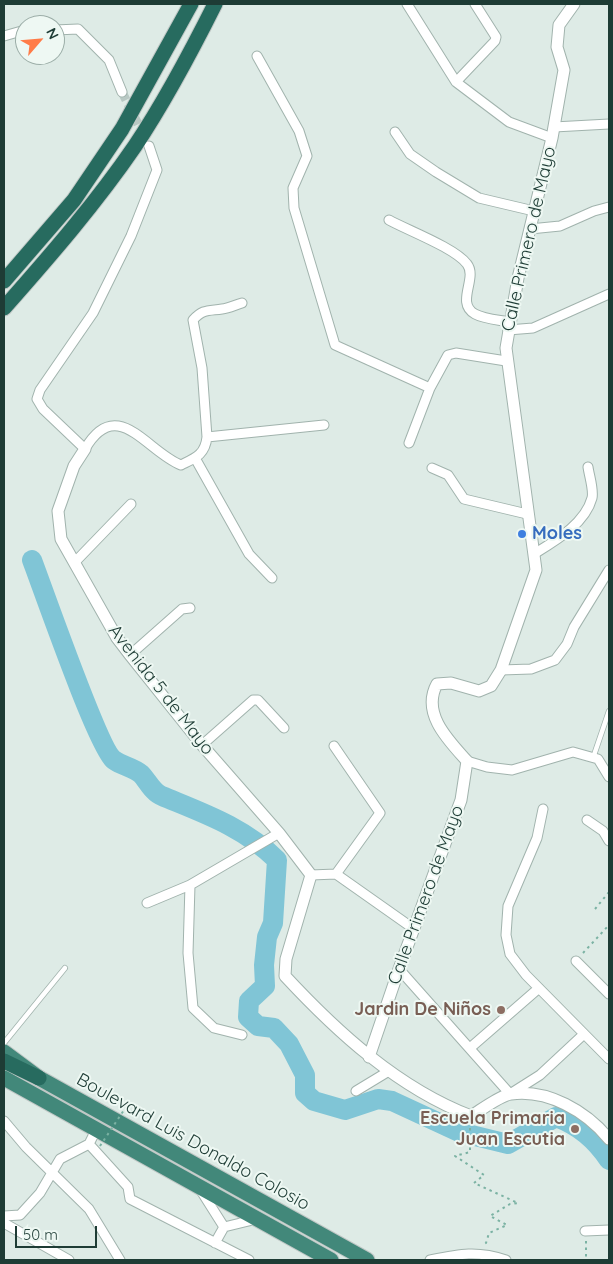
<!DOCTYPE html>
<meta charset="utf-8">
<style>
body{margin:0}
#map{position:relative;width:613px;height:1264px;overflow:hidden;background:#deebe6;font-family:Quicksand,sans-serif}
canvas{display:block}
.frame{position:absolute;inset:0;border:5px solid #1e3c35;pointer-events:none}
.north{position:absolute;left:15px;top:15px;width:50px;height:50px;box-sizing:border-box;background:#eef8f3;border:1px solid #9bada7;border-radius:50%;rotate:63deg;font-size:14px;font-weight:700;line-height:20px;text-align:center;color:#1e3c35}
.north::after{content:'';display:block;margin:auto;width:18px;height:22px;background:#ff7c48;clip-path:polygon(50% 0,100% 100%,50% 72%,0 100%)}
.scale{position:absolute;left:15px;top:1226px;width:82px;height:22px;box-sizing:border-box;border:2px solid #1e3c35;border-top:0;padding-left:6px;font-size:15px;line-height:18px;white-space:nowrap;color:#1e3c35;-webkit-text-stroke:4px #eef8f3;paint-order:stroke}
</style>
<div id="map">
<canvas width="613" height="1264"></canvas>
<div class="frame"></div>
<div class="north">N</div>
<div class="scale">50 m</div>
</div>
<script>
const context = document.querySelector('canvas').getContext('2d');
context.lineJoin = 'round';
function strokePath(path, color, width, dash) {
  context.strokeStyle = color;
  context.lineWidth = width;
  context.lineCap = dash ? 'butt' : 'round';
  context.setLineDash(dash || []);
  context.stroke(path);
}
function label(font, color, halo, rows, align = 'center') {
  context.font = font + ' Quicksand,sans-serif';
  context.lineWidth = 4;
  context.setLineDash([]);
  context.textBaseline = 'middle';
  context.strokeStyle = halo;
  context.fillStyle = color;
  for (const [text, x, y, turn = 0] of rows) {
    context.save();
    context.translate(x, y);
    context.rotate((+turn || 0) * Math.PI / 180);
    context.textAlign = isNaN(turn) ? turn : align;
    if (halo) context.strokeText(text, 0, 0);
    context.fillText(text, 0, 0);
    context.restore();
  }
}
strokePath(new Path2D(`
 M32 560C43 589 99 750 114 760 122 766 133 767 141 774 147 780 153 793 162 796 203 813 244 827 277 860L273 923 267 937 264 965 265 986 249 1001 248 1017 258 1026 274 1028 289 1044 305 1075V1093L314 1101 345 1110 378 1099 392 1101 459 1132 508 1144 556 1117C579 1126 595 1139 609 1160`), '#80c5d6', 20);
strokePath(new Path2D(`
 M122 92 144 136`), '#b8c8c3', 9, [9, 4.5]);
const service = new Path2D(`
 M593 758 609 711
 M4 1043 65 968`);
const minor = new Path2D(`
 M407 4 456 82 509 122 552 138
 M55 30 78 29 109 60 122 92
 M4 36 25 30
 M257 56 299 131 307 156 293 188 294 208 335 345 430 388
 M456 82 495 41 496 37 475 4
 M554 127 609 124
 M395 132 410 154 436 172 479 198 534 211
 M149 146 157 170 131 236 93 313 40 390 37 399 43 409 85 449C117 394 147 452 181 465 195 458 205 455 207 437L202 368 193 320C203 309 208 311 222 309 229 308 235 305 242 303
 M389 220C407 230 455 248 467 264 478 278 455 303 475 314 484 319 499 320 509 322
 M530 229 560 226 594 211 609 207
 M508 330 533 328 609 294
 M207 437 324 425
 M409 443 430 388 448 355 456 353 506 361
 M195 458 249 554 272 578
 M432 468 448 475 464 499 527 514
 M534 554C555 541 585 524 592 498 594 490 589 475 588 467
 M75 562 131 504
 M130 655 182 609 190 608
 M501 670 531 669 555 660 567 644 574 627 609 570
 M202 745 253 700H258L284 728
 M467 761 487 767 512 770 573 752 598 759 609 777
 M543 809 537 838 508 906 506 935 510 954 526 975 609 1059
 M587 820 603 831 609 841
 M336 874 414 929
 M311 875 336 874 380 813 334 746
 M190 885 188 953 193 1008 214 1028 242 1035
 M147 903 190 885 279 833
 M576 961 609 994
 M399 969 510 1094 540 1075 584 1034
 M470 1048 539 988
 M356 1091 389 1071
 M4 1121 26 1147 89 1209 120 1260
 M89 1144 128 1187 130 1199 249 1260
 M200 1189 224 1227
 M4 1216 20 1215 40 1193 60 1159 89 1144 96 1130
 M4 1223 69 1260
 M585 1231 609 1230
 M215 1243 224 1227 257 1219
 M430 1260C459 1254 477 1250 506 1260`);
const tertiary = new Path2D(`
 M85 449 74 466 58 511 61 539 117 638 130 655 202 745 279 833 311 875 286 959 285 976C337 1032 398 1088 471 1116 481 1110 501 1095 511 1094 548 1089 586 1111 609 1139
 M369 1057 399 969 461 800 467 761C448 740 421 713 437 684L451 683 479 691 491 686 501 670 536 570 506 348 518 278 552 138 564 70 557 47 559 25 574 4`);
const trunk = new Path2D(`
 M4 1052 39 1078 367 1260
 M4 1078 331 1260`);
const motorway = new Path2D(`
 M4 281 74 200 122 129 191 4
 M4 308C50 256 96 203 135 146 165 101 191 52 215 4
 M4 1061 39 1078`);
strokePath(service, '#a1b3ad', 6);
strokePath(minor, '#a1b3ad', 11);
strokePath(tertiary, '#a1b3ad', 13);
strokePath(trunk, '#c0c8c6', 17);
strokePath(motorway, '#c0c8c6', 17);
strokePath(new Path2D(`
 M595 909 609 892
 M583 953 609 925
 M126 1107 137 1114 135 1117
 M470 1128V1152L455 1156 484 1175 474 1183 518 1203 510 1204 490 1216 507 1225 489 1233 486 1243 483 1245
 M586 1241V1260`), '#7bb2a3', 2, [2.5, 4]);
strokePath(service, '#fff', 4.5);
strokePath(minor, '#fff', 9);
strokePath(tertiary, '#fff', 11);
strokePath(trunk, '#42887a', 15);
strokePath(motorway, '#276b5f', 15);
strokePath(new Path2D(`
 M100 1146 126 1107`), '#7bb2a3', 2, [2.5, 4]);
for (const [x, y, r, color] of [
 [522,534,5,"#3f7fe0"],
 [501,1010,5,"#8d6e63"],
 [575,1129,5,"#8d6e63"]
]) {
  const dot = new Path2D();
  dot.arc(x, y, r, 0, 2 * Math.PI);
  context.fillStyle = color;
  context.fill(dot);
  strokePath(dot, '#eef8f3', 2);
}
label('18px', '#1e3c35', '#eef8f3', [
 ["Calle Primero de Mayo",529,239,-77],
 ["Avenida 5 de Mayo",161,690,52],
 ["Calle Primero de Mayo",426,895,-70],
 ["Boulevard Luis Donaldo Colosio",193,1142,29]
]);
label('bold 18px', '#366cbe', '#eef8f3', [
 ["Moles",532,534]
], 'left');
label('bold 18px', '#785e54', '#eef8f3', [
 ["Jardin De Niños",491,1010],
 ["Escuela Primaria",565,1119],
 ["Juan Escutia",565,1140]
], 'right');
</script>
